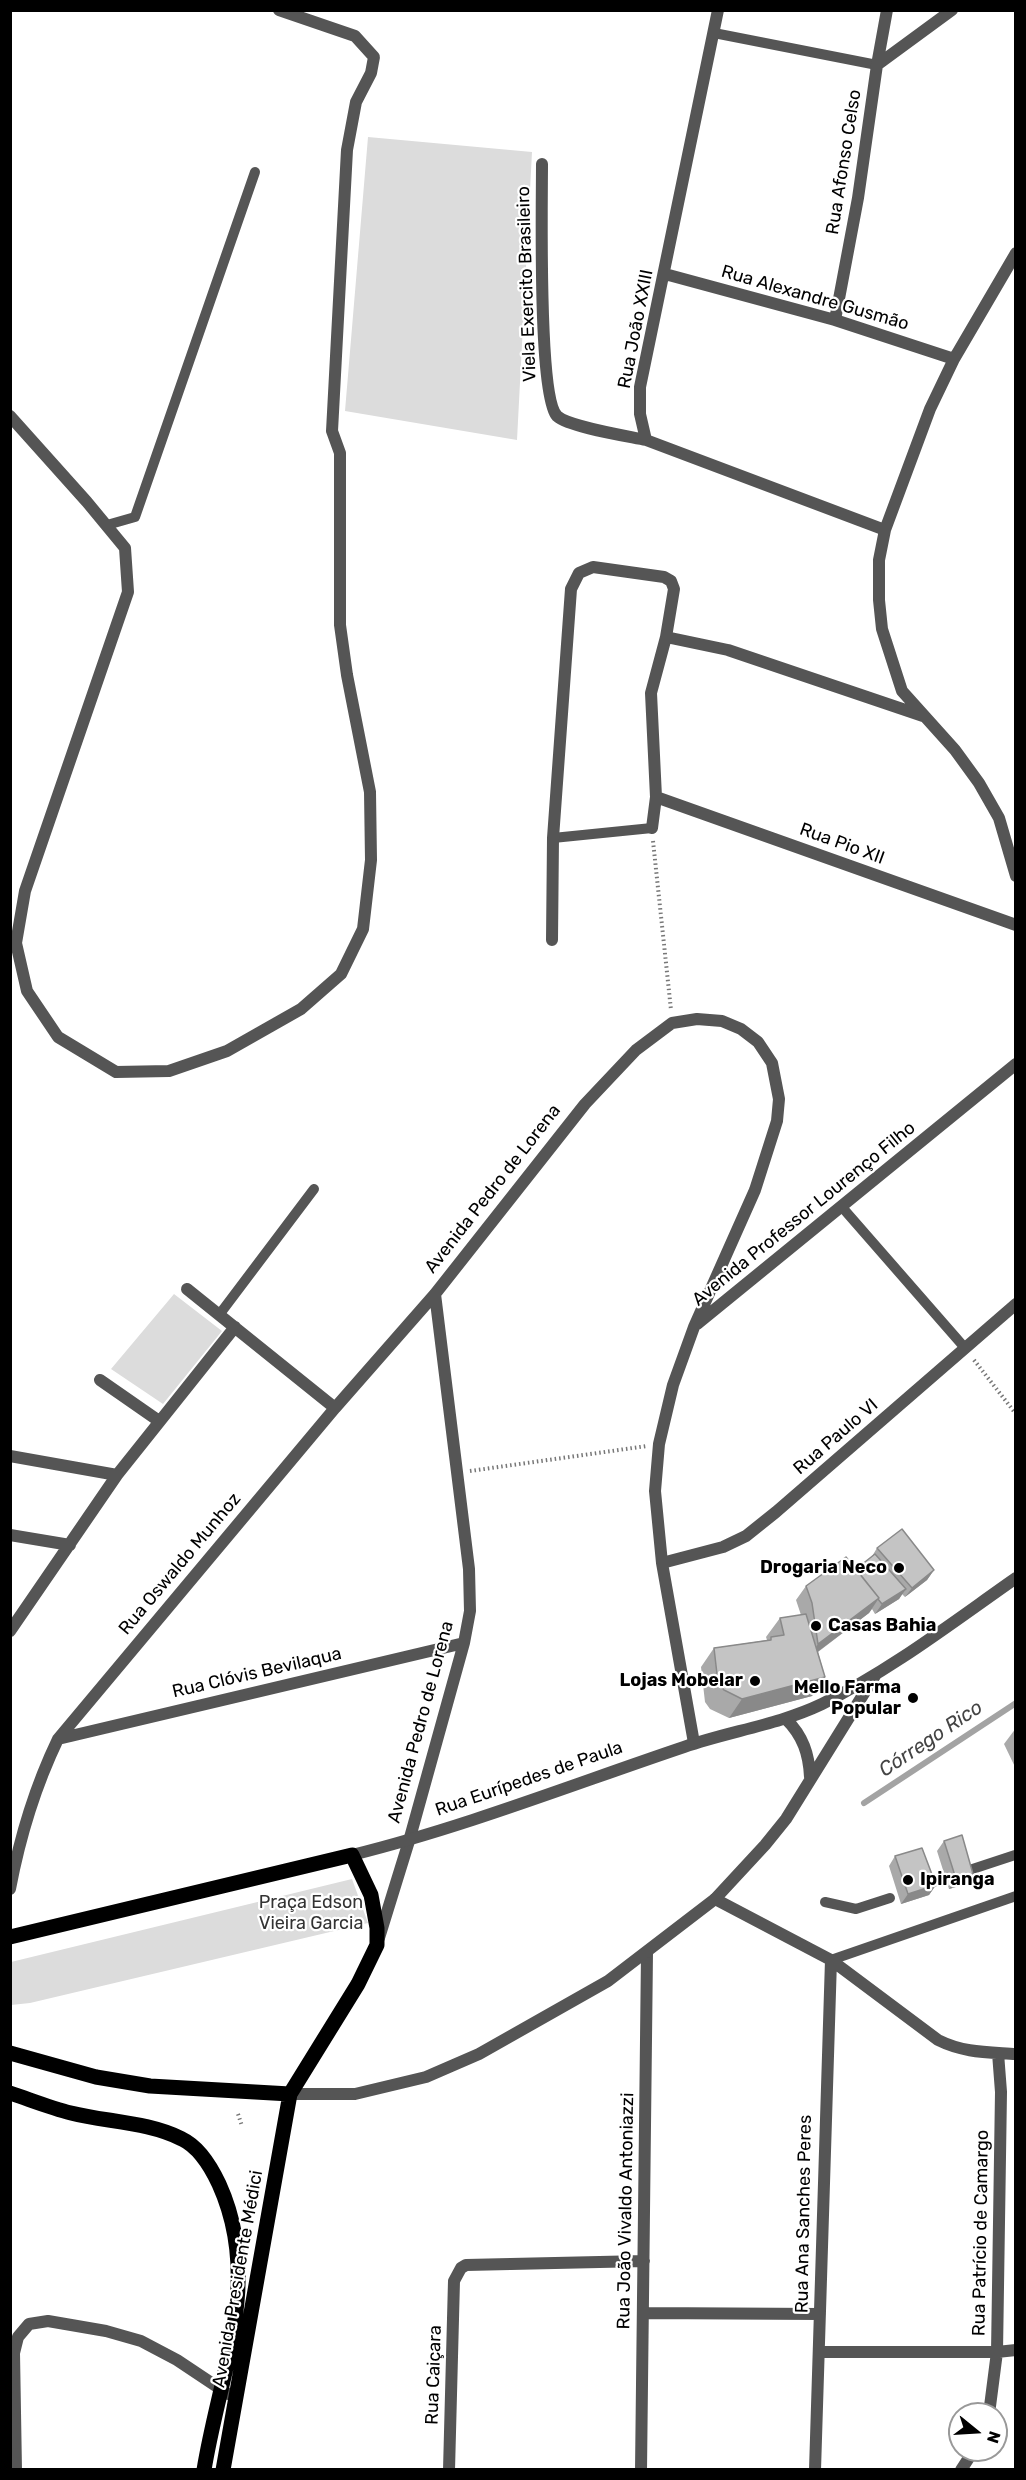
<!DOCTYPE html>
<meta charset="utf-8">
<style>
body{margin:0}
#map{position:relative;width:1026px;height:2480px;overflow:hidden;background:#fff;font-family:Rubik,sans-serif}
canvas{display:block}
.frame{position:absolute;inset:0;border:12px solid #000;pointer-events:none}
.north{position:absolute;left:948px;top:2402px;width:60px;height:60px;box-sizing:border-box;background:#fff;border:2px solid #999;border-radius:50%;rotate:108deg;font-size:16px;font-weight:700;line-height:24px;text-align:center;color:#000}
.north::after{content:'';display:block;margin:auto;width:21px;height:27px;background:#000;clip-path:polygon(50% 0,100% 100%,50% 72%,0 100%)}
</style>
<div id="map">
<canvas width="1026" height="2480"></canvas>
<div class="frame"></div>
<div class="north">N</div>
</div>
<script>
const context = document.querySelector('canvas').getContext('2d');
context.lineJoin = 'round';
function fillPath(path, color) {
  context.fillStyle = color;
  context.fill(path, 'evenodd');
}
function strokePath(path, color, width, dash) {
  context.strokeStyle = color;
  context.lineWidth = width;
  context.lineCap = dash ? 'butt' : 'round';
  context.setLineDash(dash || []);
  context.stroke(path);
}
function label(font, color, halo, rows, align = 'center') {
  context.font = font + ' Rubik,sans-serif';
  context.lineWidth = 4.5;
  context.setLineDash([]);
  context.textBaseline = 'middle';
  context.strokeStyle = halo;
  context.fillStyle = color;
  for (const [text, x, y, turn = 0] of rows) {
    context.save();
    context.translate(x, y);
    context.rotate((+turn || 0) * Math.PI / 180);
    context.textAlign = isNaN(turn) ? turn : align;
    if (halo) context.strokeText(text, 0, 0);
    context.fillText(text, 0, 0);
    context.restore();
  }
}
fillPath(new Path2D(`
 M368 137 532 152 517 440 345 411Z
 M174 1294 222 1331 163 1404 111 1369Z
 M352 1879 368 1923 30 2003 11 2005V1962Z`), '#dcdcdc');
strokePath(new Path2D(`
 M864 1803 1016 1703`), '#a3a3a3', 6);
strokePath(new Path2D(`
 M653 841 671 1010
 M974 1360 1016 1414
 M470 1471 647 1446
 M238 2114 242 2126`), '#777', 4, [1.5, 3]);
strokePath(new Path2D(`
 M714 33 877 65
 M107 525 135 517 255 172
 M553 838 652 828
 M841 1206 965 1348
 M219 1315 314 1189
 M921 1886 1015 1855
 M825 1902 856 1909 890 1898
 M831 1960 1016 1896`), '#555', 10);
strokePath(new Path2D(`
 M718 10 640 387V414L646 440 885 530
 M877 65 952 10
 M542 164C542 202 538 396 557 416 569 427 627 436 646 440
 M1016 253 954 359 930 409 885 530 879 560V600L882 629 902 691 955 750 979 783 999 818 1016 876
 M665 274 835 320 954 359
 M835 320 858 198 877 65 887 10
 M10 416 87 502 125 548 128 592 25 891 16 943 27 991 58 1037 116 1072 169 1071 227 1051 301 1009 341 974 363 929 371 860 370 792 347 675 340 625V453L332 431 347 150 356 102 371 73 374 57 355 36 279 10
 M666 637 728 650 923 716
 M656 797 1016 925
 M552 940 553 838 571 589 579 573 593 567 664 577 671 581 674 589 666 637 651 693 656 797 652 828
 M187 1289 335 1408
 M697 1324 1016 1064
 M100 1380 159 1421
 M10 1456 117 1475
 M10 1535 70 1545
 M662 1563 723 1547 746 1536 776 1512 1016 1304
 M10 1631 117 1475 235 1327
 M58 1739 464 1643
 M10 1889C20 1836 35 1787 58 1739L335 1408 435 1294 585 1104 636 1050 672 1023 697 1019 722 1021 741 1029 758 1042 772 1063 779 1099 777 1121 755 1190 694 1327 673 1385 659 1444 655 1491 662 1563 694 1743
 M715 1899 831 1960 938 2040C964 2053 987 2052 1016 2054
 M379 1938 409 1841 464 1643 470 1611 469 1569 435 1294
 M643 2313 820 2314
 M819 2352H997L1016 2350
 M989 2414 997 2352 1001 2092 998 2053
 M16 2470 14 2353 18 2337 29 2324 48 2321 106 2331 141 2341 177 2360 228 2394
 M449 2470 454 2281 461 2268 466 2265 644 2261
 M641 2470 647 1953
 M815 2470 831 1960
 M961 2470 974 2450`), '#555', 12);
strokePath(new Path2D(`
 M786 1719C803 1736 809 1754 810 1777
 M352 1855C465 1827 574 1784 684 1747 730 1731 778 1725 822 1704 891 1670 953 1622 1016 1578
 M290 2094H355L426 2077 479 2054 608 1981 715 1899 765 1845 786 1819 876 1674`), '#555', 12);
strokePath(new Path2D(`
 M10 1937 352 1855 371 1895 377 1928V1945L358 1984 290 2094 223 2470
 M10 2053 96 2077 150 2086 290 2094
 M10 2093C31 2100 51 2108 71 2113 107 2122 149 2122 182 2139 199 2147 211 2167 219 2184 263 2281 220 2371 204 2470`), '#000', 15);
fillPath(new Path2D(`
 M877 1548 934 1570 927 1580 905 1597 902 1594 899 1599 875 1614 872 1609 869 1613 818 1652 825 1677 812 1696 729 1718 710 1709 705 1702 701 1667 714 1648 767 1640 766 1637 780 1618 801 1615 796 1600 806 1586 856 1569 871 1558Z
 M1016 1728V1769L1004 1744Z
 M944 1841 973 1874 966 1884 949 1889 937 1851Z
 M895 1856 936 1885 929 1895 901 1904 889 1866Z`), '#a9a9a9');
fillPath(new Path2D(`
 M934 1570 927 1580 905 1597 912 1588Z
 M906 1589 899 1599 875 1614 882 1604Z
 M879 1598 869 1613 808 1659 818 1644Z
 M825 1677 812 1696 729 1718 742 1699Z
 M973 1874 966 1884 949 1889 956 1879Z
 M936 1885 929 1895 901 1904 908 1894Z`), '#898989');
const building = new Path2D(`
 M902 1529 934 1570 912 1588 877 1548Z
 M875 1554 906 1589 882 1604 878 1599 879 1598 856 1569Z
 M846 1557 879 1598 818 1644 812 1603 806 1586Z
 M806 1614 825 1677 742 1699 724 1690 718 1683 714 1648 771 1640V1637L784 1635 780 1618Z
 M962 1835 973 1874 956 1879 944 1841Z
 M922 1848 936 1885 908 1894 895 1856Z`);
fillPath(building, '#c4c4c4');
strokePath(building, '#898989', 1.5);
for (const [x, y, r, color] of [
 [899,1568,6,"#000"],
 [816,1626,6,"#000"],
 [755,1681,6,"#000"],
 [913,1698,6,"#000"],
 [908,1880,6,"#000"]
]) {
  const dot = new Path2D();
  dot.arc(x, y, r, 0, 2 * Math.PI);
  context.fillStyle = color;
  context.fill(dot);
  strokePath(dot, '#fff', 2);
}
label('18px', '#000', '#fff', [
 ["Rua Afonso Celso",844,162,-81],
 ["Viela Exercito Brasileiro",527,284,-92],
 ["Rua Alexandre Gusmão",815,298,16],
 ["Rua João XXIII",636,329,-79],
 ["Rua Pio XII",842,844,20],
 ["Avenida Pedro de Lorena",493,1189,-52],
 ["Avenida Professor Lourenço Filho",804,1214,-39],
 ["Rua Paulo VI",836,1437,-41],
 ["Rua Oswaldo Munhoz",180,1564,-50],
 ["Rua Clóvis Bevilaqua",257,1673,-13],
 ["Avenida Pedro de Lorena",421,1722,-75],
 ["Rua Eurípedes de Paula",529,1779,-19],
 ["Rua João Vivaldo Antoniazzi",626,2211,-89],
 ["Rua Ana Sanches Peres",804,2214,-89],
 ["Rua Patrício de Camargo",981,2233,-89],
 ["Avenida Presidente Médici",238,2279,-80],
 ["Rua Caiçara",434,2375,-88]
]);
label('bold 18px', '#000', '#fff', [
 ["Drogaria Neco",887,1568],
 ["Casas Bahia",828,1626,"left"],
 ["Lojas Mobelar",743,1681],
 ["Mello Farma",901,1688],
 ["Popular",901,1709],
 ["Ipiranga",920,1880,"left"]
], 'right');
label('18px', '#333', '#fff', [
 ["Praça Edson",311,1903],
 ["Vieira Garcia",311,1924]
]);
label('italic 20px', '#444', '#fff', [
 ["Córrego Rico",931,1739,-34]
]);
</script>
